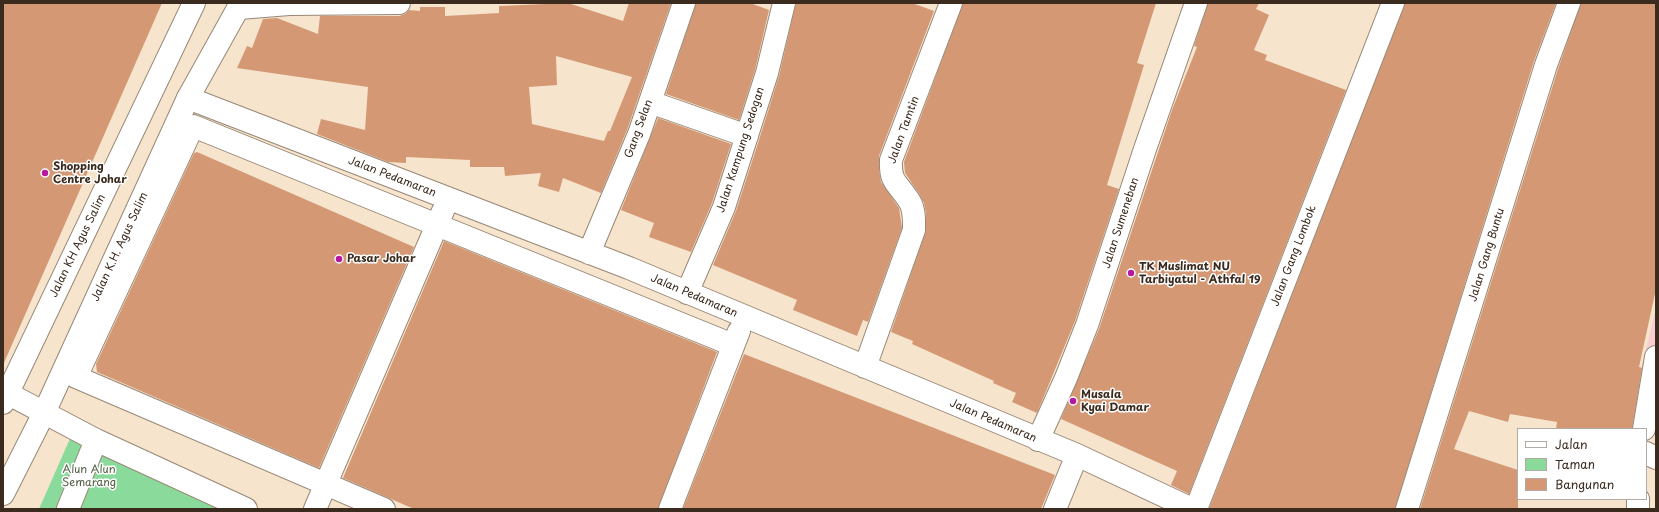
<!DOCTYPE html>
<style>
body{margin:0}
#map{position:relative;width:1659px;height:512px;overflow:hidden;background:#f6e4cd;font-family:"Playpen Sans",sans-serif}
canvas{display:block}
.frame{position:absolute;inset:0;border:4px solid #3b2a1e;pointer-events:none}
.legend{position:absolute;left:1517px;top:428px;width:130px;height:72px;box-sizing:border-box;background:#fff;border:1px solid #b1aaa5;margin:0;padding:5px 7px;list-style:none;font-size:12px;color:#3b2a1e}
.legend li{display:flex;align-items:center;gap:8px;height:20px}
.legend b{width:20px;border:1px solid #b1aaa5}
</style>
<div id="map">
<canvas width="1659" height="512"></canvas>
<div class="frame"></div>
<ul class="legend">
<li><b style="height:5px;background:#fff"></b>Jalan</li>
<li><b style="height:11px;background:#8adb9b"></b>Taman</li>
<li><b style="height:11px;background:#d49974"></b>Bangunan</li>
</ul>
</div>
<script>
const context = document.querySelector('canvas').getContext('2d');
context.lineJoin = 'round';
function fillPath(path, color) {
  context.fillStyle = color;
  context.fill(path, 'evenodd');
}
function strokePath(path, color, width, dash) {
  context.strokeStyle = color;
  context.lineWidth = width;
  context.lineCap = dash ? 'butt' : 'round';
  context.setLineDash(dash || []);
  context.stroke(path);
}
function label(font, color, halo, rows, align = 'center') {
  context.font = font + ' "Playpen Sans",sans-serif';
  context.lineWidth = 3;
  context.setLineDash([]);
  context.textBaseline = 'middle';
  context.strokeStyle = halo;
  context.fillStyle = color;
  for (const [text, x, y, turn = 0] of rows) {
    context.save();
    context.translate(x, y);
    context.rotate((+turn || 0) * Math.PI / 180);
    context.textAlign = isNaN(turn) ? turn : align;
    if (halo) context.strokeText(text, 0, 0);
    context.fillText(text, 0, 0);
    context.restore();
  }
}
fillPath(new Path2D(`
 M1656 308V395L1646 463V429H1630L1641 369Z`), '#f7cfd0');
fillPath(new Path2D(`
 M72 434 241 509H39Z`), '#8adb9b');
fillPath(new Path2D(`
 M3 3H162L3 365Z
 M568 3 623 21 629 3H671L627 130 601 193 563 178 559 192 538 186 541 173 505 176 504 167H470V160L406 157V163L388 162 317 134 321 119 365 130 368 87 237 68 247 46 252 48 263 19 277 18 318 34 320 16H399L405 14 409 10 420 11V7H445V16L499 13V6ZM556 56 632 77 610 131H608L604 141 532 124 529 87 557 85Z
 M696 3H750L769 10 755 70 739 120 666 94Z
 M796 3H912L934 11 879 156V169L881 182 899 208 902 228 868 322 863 320 857 336 793 310 797 300 713 265 736 211 759 140 779 76Z
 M963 3H1156L1137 63 1144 65 1107 185 1119 189 1075 321 1037 413 1012 402 1016 393 993 383 994 381 912 344 913 341 891 332 926 230V213L924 203 918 192 905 173 904 162Z
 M1208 3H1259L1256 9 1269 15 1254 50 1267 55 1265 60 1346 90 1189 494 1171 485 1177 471 1061 419 1099 329 1172 110 1197 47 1194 46Z
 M1405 3H1556L1534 61 1395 509H1209Z
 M1581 3H1656V289L1639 367 1642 368 1632 429H1556L1557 422 1510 414 1508 422 1469 411 1454 449 1518 470V509H1420L1558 69Z
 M658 118 731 144 712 203 691 252 649 237 654 223 621 210Z
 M197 152 414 247 319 468 97 372 96 364 194 153Z
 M444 241 717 352 658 509H414L343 478Z
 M744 354 1055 475 1041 509H683Z`), '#d49974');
const minor = new Path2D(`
 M239 8 289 4 399 3
 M188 98 629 268 1077 455 1192 509
 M650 102 747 136
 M589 253 639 134 684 3
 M687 293 724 207 767 73 784 3
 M865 367 914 230C914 220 915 208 908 199 897 182 890 183 891 160L951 3
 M3 391 96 440 246 509
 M1644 429 1656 357
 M1038 440 1066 378 1087 325 1145 149 1196 3
 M1646 453 1656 458
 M68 509 96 440
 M315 509 443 211
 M384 509 76 377 193 126 733 345
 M670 509 739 331
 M1055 509 1077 455
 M1196 509 1393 3
 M1407 509 1546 65 1569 3
 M1638 509V499`);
const major = new Path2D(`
 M3 403 194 3
 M3 494 44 413 188 98 241 3`);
strokePath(minor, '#988776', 24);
strokePath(major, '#988776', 24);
strokePath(minor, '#fff', 22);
strokePath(major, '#fff', 22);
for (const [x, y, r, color] of [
 [45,173,4,"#b5179e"],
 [339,259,4,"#b5179e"],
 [1131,273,4,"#b5179e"],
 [1073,401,4,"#b5179e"]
]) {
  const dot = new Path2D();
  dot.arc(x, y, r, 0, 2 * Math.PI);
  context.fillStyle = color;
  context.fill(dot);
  strokePath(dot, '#fff', 1.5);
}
label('11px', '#3b2a1e', '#fff', [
 ["Gang Selan",639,129,-70],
 ["Jalan Tamtin",904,130,-70],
 ["Jalan Kampung Sedogan",741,150,-72],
 ["Jalan Pedamaran",392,177,21],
 ["Jalan Sumeneban",1121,223,-72],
 ["Jalan KH Agus Salim",78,246,-64],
 ["Jalan K.H. Agus Salim",120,247,-65],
 ["Jalan Gang Buntu",1487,255,-73],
 ["Jalan Gang Lombok",1294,256,-69],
 ["Jalan Pedamaran",694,296,23],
 ["Jalan Pedamaran",993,421,23]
]);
label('bold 11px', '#3b2a1e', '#fff', [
 ["Shopping",53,167],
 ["Centre Johar",53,180],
 ["Pasar Johar",347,259],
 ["TK Muslimat NU",1139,267],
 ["Tarbiyatul - Athfal 19",1139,280],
 ["Musala",1081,395],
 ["Kyai Damar",1081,408]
], 'left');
label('11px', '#535f44', '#fff', [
 ["Alun Alun",89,470],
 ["Semarang",89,483]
]);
</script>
